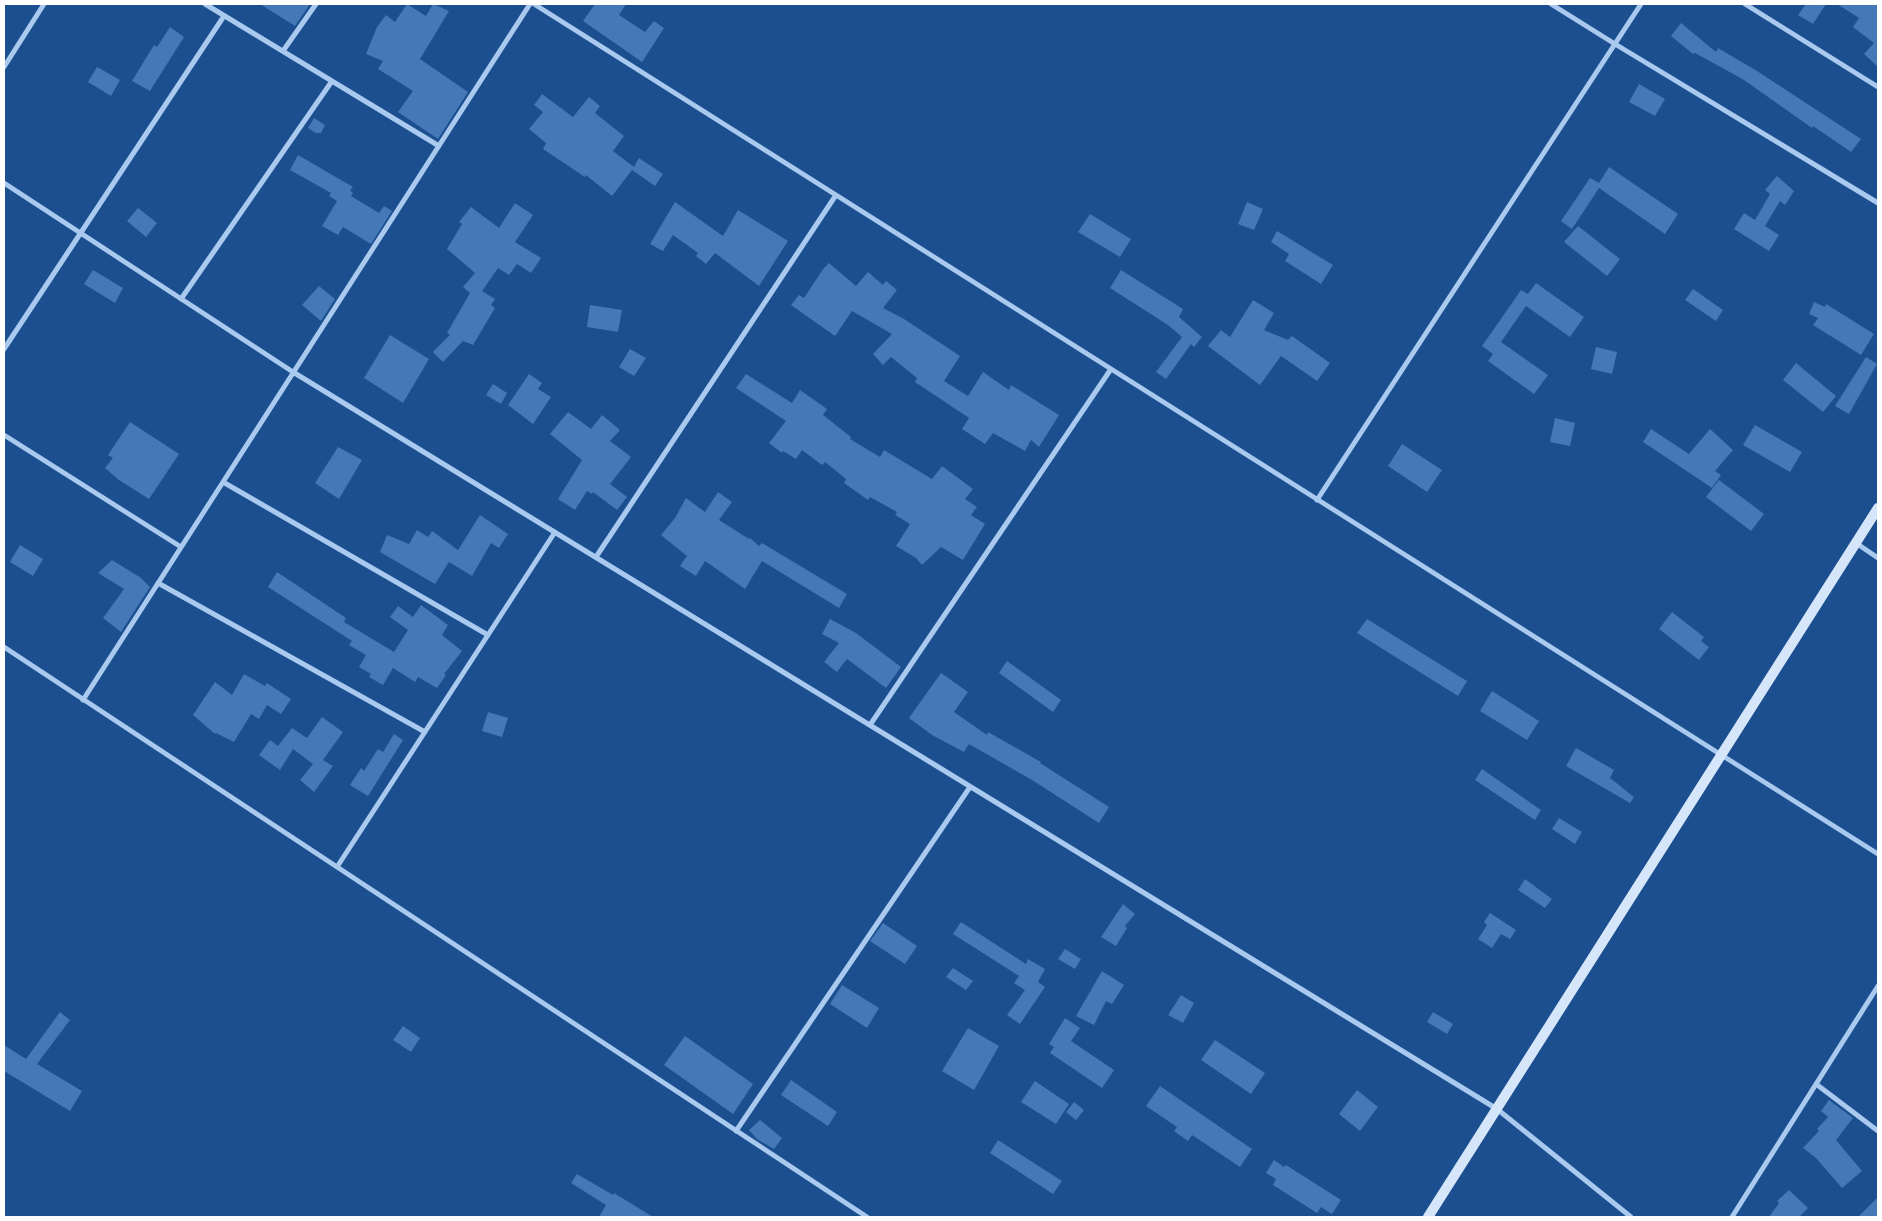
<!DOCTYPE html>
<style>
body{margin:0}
#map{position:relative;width:1882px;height:1221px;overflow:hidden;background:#1b4f8f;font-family:"Alegreya Sans",sans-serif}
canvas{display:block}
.frame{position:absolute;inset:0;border:5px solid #fff;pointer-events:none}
</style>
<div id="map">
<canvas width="1882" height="1221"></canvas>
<div class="frame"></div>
</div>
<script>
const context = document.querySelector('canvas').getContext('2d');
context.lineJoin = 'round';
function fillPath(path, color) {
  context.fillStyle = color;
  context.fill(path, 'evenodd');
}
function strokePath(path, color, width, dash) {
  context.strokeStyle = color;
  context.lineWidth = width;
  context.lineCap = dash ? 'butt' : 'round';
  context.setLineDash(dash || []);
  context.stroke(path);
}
fillPath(new Path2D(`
 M260 4H310L295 26Z
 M407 4 426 16 433 4 449 11 420 59 468 92 438 139 398 112 413 91 378 69 383 61 366 54 377 27 386 15 395 22Z
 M595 4H626L619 15 645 32 654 21 664 28 642 62 583 21Z
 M1806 4H1826L1813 24 1798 15Z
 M1837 4H1878V67L1864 54 1874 43 1853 27 1859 18Z
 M1681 23 1716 52 1718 48 1757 71 1861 139 1851 152 1813 126 1812 128 1744 80 1695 53 1693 54 1671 36Z
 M170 27 184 37 150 91 132 81 154 45 157 47Z
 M97 67 120 80 111 96 88 82Z
 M1639 84 1665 99 1655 116 1629 102Z
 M542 94 573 117 589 97 600 106 595 113 624 136 613 151 634 167 639 158 663 174 655 186 632 170 612 196 586 175 585 177 543 149 546 143 529 129 543 112 534 105Z
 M314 118 325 125 321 133H316L308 128Z
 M298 155 353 187 350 190 353 193 351 196 379 213 384 206 392 211 371 244 343 227 338 235 322 226 337 201 329 196 331 193 290 170Z
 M1609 167 1678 214 1665 234 1599 188 1572 229 1561 221 1590 178 1599 183Z
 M1777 176 1794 191 1785 205 1780 201 1765 226 1779 235 1769 251 1734 229 1744 213 1755 220 1770 194 1765 190Z
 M675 202 723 236 738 210 788 241 759 286 715 253 706 264 696 256 698 253 673 235 663 251 650 244Z
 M1247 202 1263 209 1254 230 1238 224Z
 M515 203 533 215 515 242 541 258 531 273 517 264 509 275 498 268 482 291 495 299 491 305 495 308 473 345 463 341 443 362 433 352 450 335 447 333 470 293 463 287 475 273 447 249 462 224 459 222 471 207 499 228Z
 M138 208 157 223 146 237 127 221Z
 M1090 214 1131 239 1120 257 1078 232Z
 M1578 226 1620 259 1607 276 1564 242Z
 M1277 231 1333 265 1321 284 1285 261 1289 254 1271 242Z
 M829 263 856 286 868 272 883 285 886 281 897 290 883 308 904 319 960 356 944 381 968 396 983 372 1009 390 1011 385 1059 415 1039 447 1031 440 1025 451 993 433 985 444 962 429 969 418 915 382 917 378 891 357 883 365 873 354 892 334 852 311 835 336 791 305 799 295 804 298 823 269Z
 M93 270 123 288 115 303 84 284Z
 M1121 270 1183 309 1179 317 1202 337 1194 347 1191 344 1166 379 1156 372 1182 337 1168 325 1110 288Z
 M1536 283 1584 317 1570 337 1526 306 1501 342 1548 375 1534 394 1488 361 1493 354 1482 346 1521 290 1528 294Z
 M319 286 335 299 321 321 302 305Z
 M1693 289 1723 310 1716 321 1685 300Z
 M1253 300 1274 313 1264 330 1288 340 1292 336 1330 363 1317 381 1281 356 1260 385 1208 346 1221 330 1230 337Z
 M1814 302 1825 307 1826 304 1874 334 1861 355 1813 325 1818 318 1809 314Z
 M590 305 622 310 618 332 587 327Z
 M390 335 429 359 403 403 364 378Z
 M1596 347 1617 352 1612 374 1591 369Z
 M630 349 646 358 634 376 619 367Z
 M1866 357 1877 364 1849 414 1835 406Z
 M1796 363 1836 396 1823 412 1783 380Z
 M529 374 542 383 538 389 551 397 533 424 508 405Z
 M746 374 792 403 800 390 827 409 823 415 851 437 850 439 880 457 884 450 932 479 942 466 973 489 965 499 977 507 971 515 985 524 963 560 941 547 922 565 916 558 896 546 910 524 895 515 897 512 870 497 868 500 844 483 846 479 825 462 822 465 802 450 796 459 783 451 782 453 769 443 786 421 736 388Z
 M493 384 507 393 501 404 486 395Z
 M568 412 591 429 602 415 620 430 610 441 631 457 610 484 627 497 617 510 593 492 592 494 587 491 575 510 558 499 582 460 550 434Z
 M1555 418 1575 423 1570 446 1550 442Z
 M130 422 179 454 149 499 119 480 105 468 113 458 108 455Z
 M1755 425 1802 452 1790 472 1743 445Z
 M1651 429 1689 454 1710 429 1733 450 1715 471 1721 475 1712 488 1643 442Z
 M1402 444 1442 470 1427 492 1388 466Z
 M338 447 362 460 339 499 315 483Z
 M1719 480 1764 514 1751 531 1706 497Z
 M718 492 732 502 719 520 749 539 750 538 759 546 762 543 847 594 839 608 762 561 745 589 705 561 696 576 680 566 687 556 661 535 675 518 686 498 705 512Z
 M480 515 508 534 499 548 491 543 472 576 449 562 435 584 380 552 387 535 409 544 417 530 428 537 432 531 458 550Z
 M20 545 43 559 33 576 10 562Z
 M112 560 141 578 150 587 121 632 103 618 124 589 98 573Z
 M277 572 346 618 344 622 394 652 408 630 390 617 398 606 413 617 421 605 448 625 442 635 462 651 444 674 446 675 437 688 418 677 415 682 393 668 383 685 369 677 371 674 359 667 366 655 349 645 352 641 268 587Z
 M1672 612 1704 637 1701 641 1709 647 1699 660 1659 629Z
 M830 619 856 633 901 667 886 688 847 659 837 672 824 662 839 643 822 634Z
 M1367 619 1467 681 1458 696 1357 633Z
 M1007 661 1061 700 1053 712 999 673Z
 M941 673 968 692 954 712 987 735 988 732 1041 762 1040 763 1109 807 1099 823 1032 780 969 744 964 752 932 735 909 718Z
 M244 674 265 686 267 683 291 699 281 714 267 705 259 719 251 714 234 742 216 733 215 734 193 715 215 682 232 695Z
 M1492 691 1539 721 1527 740 1480 711Z
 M488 712 508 718 502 737 482 731Z
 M322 717 343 732 323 760 333 766 314 792 300 780 313 764 293 749 280 770 259 755 270 740 278 746 292 728 307 738Z
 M394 734 403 740 368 796 350 785 361 768 364 771 378 749 383 752Z
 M1576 748 1614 770 1610 778 1634 797 1630 803 1566 766Z
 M1482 769 1541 810 1535 820 1475 780Z
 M1559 818 1582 832 1575 844 1552 829Z
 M1525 879 1552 899 1545 908 1518 890Z
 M1123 904 1135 914 1125 926 1127 928 1116 946 1101 937Z
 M1490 913 1516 930 1510 939 1501 934 1492 948 1478 939 1487 925 1484 922Z
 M961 922 1026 964 1028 959 1045 969 1038 982 1045 987 1020 1024 1007 1015 1025 990 1014 983 1019 976 953 934Z
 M883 923 917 946 905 964 870 941Z
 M1065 949 1081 959 1075 969 1058 959Z
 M953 968 973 981 966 990 946 977Z
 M1102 971 1124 985 1112 1004 1106 1001 1094 1025 1076 1016Z
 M842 985 879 1008 867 1028 830 1004Z
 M1181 995 1194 1003 1183 1023 1168 1015Z
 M60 1012 70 1020 37 1064 82 1091 70 1111 4 1071V1045L26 1059Z
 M1433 1012 1453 1024 1447 1034 1427 1022Z
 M1065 1018 1080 1028 1071 1041 1114 1070 1102 1088 1050 1053 1054 1047 1049 1044Z
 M403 1026 420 1038 411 1052 393 1040Z
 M968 1028 999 1046 974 1090 942 1071Z
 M685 1036 753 1084 733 1114 664 1065Z
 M1215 1040 1265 1073 1251 1094 1201 1060Z
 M791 1080 837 1112 828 1126 781 1095Z
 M1035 1081 1069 1104 1056 1124 1021 1102Z
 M1160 1086 1252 1149 1240 1167 1192 1135 1188 1141 1174 1131 1177 1127 1146 1106Z
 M1357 1090 1378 1107 1360 1131 1339 1114Z
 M1829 1100 1853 1118 1836 1140 1862 1171 1842 1188 1816 1158 1803 1148 1819 1131 1817 1129 1828 1117 1821 1111Z
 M1074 1102 1084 1110 1076 1120 1066 1112Z
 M760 1120 782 1138 774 1149 757 1139 749 1130Z
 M998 1140 1062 1181 1053 1194 990 1153Z
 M1274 1160 1284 1167 1286 1165 1341 1200 1332 1214 1321 1207 1317 1213 1273 1185 1276 1179 1266 1173Z
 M577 1174 613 1195 614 1193 653 1217H599L606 1205 571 1183Z
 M1789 1190 1808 1208 1799 1217H1769L1779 1203 1777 1201Z
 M1878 1197V1217H1858Z`), '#4478b7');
strokePath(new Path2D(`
 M205 4 439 146
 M534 4 1878 854
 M1551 4 1615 44 1878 203
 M1745 4 1878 87
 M283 51 316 4
 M4 67 44 4
 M4 183 293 372 1497 1109 1631 1217
 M181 299 332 81
 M4 349 224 16
 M4 435 181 547
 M223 482 488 635
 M1317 500 1641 4
 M1856 543 1878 558
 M596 557 836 195
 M158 583 425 732
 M4 647 867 1217
 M83 700 530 4
 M870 725 1111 369
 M337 867 555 532
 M1816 1084 1878 1131
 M736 1131 970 787
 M1732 1217 1878 986`), '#a9c9ee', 5);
strokePath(new Path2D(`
 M1428 1217 1878 508`), '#d6e6fa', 10);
</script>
